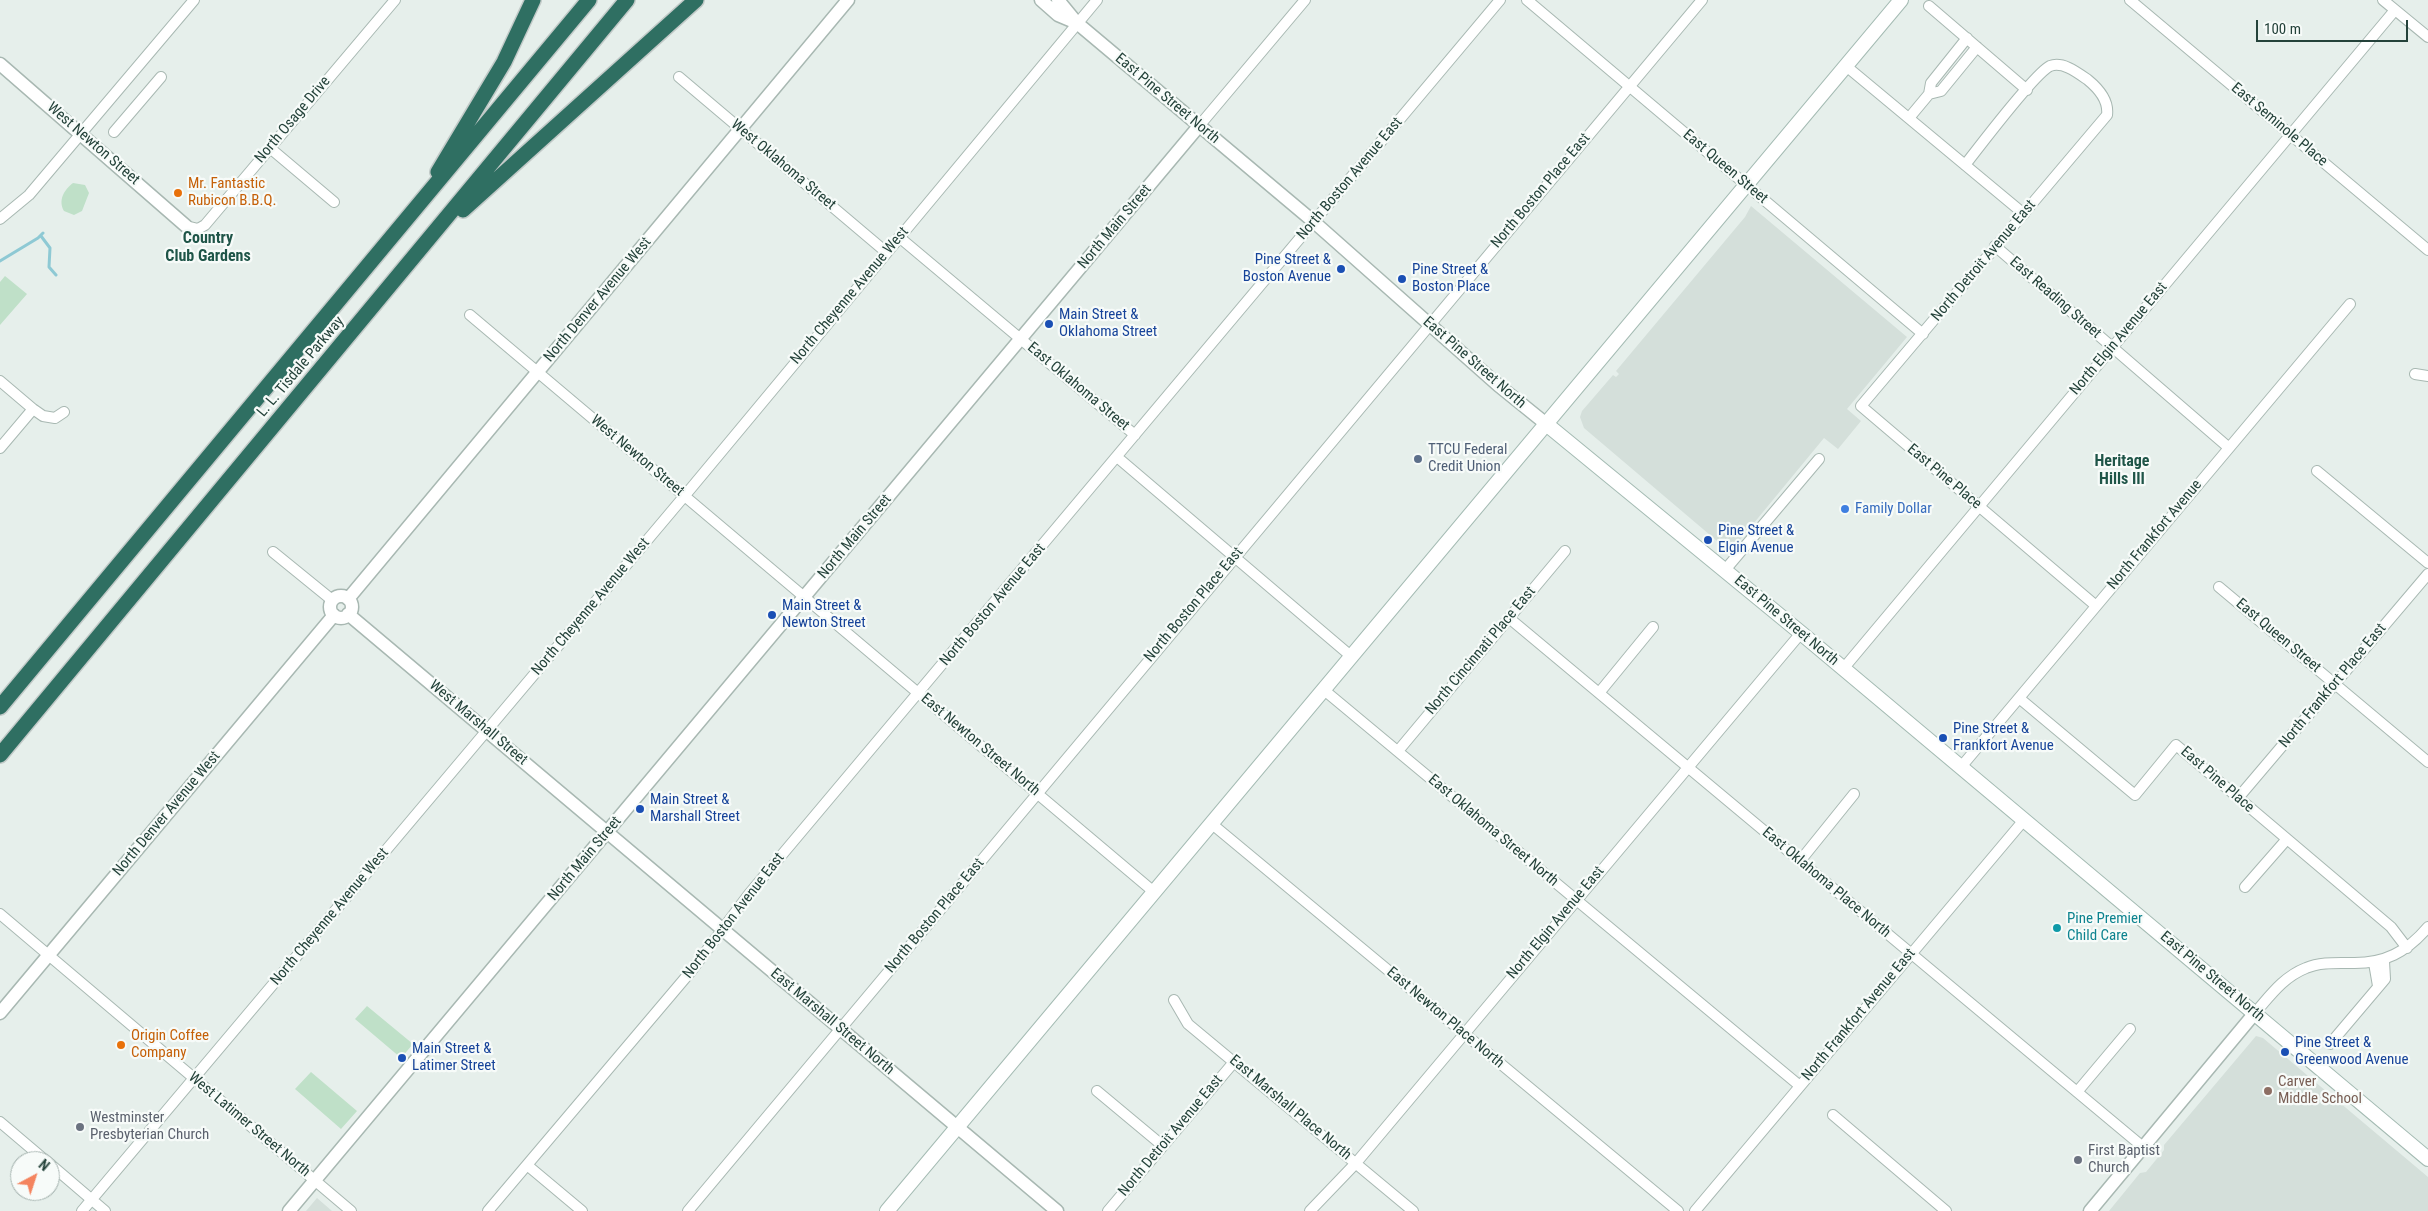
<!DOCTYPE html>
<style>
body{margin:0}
#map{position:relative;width:2428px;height:1211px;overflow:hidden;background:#e6efeb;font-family:"Roboto Condensed",sans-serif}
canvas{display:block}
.north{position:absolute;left:10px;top:1151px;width:50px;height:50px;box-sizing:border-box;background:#f7fbf9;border:1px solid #a3b1ad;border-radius:50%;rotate:40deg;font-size:14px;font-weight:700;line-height:20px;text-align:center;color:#24423a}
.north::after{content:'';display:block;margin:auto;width:18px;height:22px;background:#f4845f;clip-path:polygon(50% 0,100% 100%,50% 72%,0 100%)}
.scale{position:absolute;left:2256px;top:20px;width:152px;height:22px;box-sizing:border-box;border:2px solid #24423a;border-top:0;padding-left:6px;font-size:15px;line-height:18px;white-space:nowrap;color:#24423a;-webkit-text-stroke:4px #f7fbf9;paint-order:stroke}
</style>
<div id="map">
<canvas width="2428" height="1211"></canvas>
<div class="north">N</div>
<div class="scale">100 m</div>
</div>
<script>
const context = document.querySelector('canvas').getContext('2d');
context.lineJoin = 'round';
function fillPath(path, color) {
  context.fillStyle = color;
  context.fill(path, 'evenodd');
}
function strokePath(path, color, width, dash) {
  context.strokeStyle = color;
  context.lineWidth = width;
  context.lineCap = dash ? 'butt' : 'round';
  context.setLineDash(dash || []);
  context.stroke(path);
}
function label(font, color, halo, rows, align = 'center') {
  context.font = font + ' "Roboto Condensed",sans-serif';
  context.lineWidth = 4.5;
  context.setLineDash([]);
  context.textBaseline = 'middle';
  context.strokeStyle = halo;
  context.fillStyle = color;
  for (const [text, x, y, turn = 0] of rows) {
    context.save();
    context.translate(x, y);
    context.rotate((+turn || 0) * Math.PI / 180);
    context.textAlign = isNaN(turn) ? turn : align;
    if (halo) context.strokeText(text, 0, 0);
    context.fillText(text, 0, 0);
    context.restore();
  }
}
fillPath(new Path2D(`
 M1751 206 1907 337 1847 409 1861 421 1838 449 1824 438 1730 552 1584 428 1580 417 1582 411 1613 375 1616 377 1619 374 1616 371 1745 217Z
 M2256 1036 2263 1038 2428 1177V1211H2109L2140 1173 2146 1172 2164 1150V1145Z
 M317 1198 332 1211H306Z`), '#d4dfda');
fillPath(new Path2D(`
 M73 183 85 185 89 193 82 211 74 215 64 211C58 200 64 190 73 183Z
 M5 276 27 294 0 325V282Z
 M367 1006 413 1044 401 1058 355 1019Z
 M311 1072 357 1111 341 1129 295 1089Z`), '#bfe0c8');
strokePath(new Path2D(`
 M41 236 50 248 49 267 56 275
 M0 261 38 238 43 233`), '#8ec9d4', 3);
const minor = new Path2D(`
 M1527 0 1923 334
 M2130 0 2428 250
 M2383 0 2428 37
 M1929 6 2027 90
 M1846 66 2024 214
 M679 77 886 252
 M1929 94 1941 91 1977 47
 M1909 118 1929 94 1931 83 1967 38
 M1199 126 1305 0
 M114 132 161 77
 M270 148 334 202
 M1965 165C1979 147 2035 73 2050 66 2063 61 2078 73 2088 80 2099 89 2109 100 2107 115L1861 406 2095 605
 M0 219 29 195 194 0
 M186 226 198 229 205 225 395 0
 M899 237 1135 435
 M1995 246 2228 447
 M470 315 1154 892
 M2415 374 2428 376
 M0 381 33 409 43 416 55 418 64 412
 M0 448 33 409
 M1117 457 1352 657
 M2317 471 2428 563
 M273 552 332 600
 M1725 570 1819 459
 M2219 587 2428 762
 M1509 618 2143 1147
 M1843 669 2395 10
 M1324 690 1800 1086
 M1599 693 1653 627
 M2019 698 2135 795 2176 745 2391 927 2407 948
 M1398 751 1565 551
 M1961 767 2350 304
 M2238 798 2428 574
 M1212 824 1678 1211
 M1800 861 1854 794
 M2245 887 2287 839
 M0 914 351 1211
 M2374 963 2378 986
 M1174 1000 1188 1024 1413 1211
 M2254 1014C2270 996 2283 977 2306 968 2320 962 2336 963 2351 963 2384 964 2407 952 2428 927
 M2330 1044 2385 979 2384 961
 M1097 1091 1163 1146
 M2077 1092 2130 1029
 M1833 1115 1946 1211
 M0 1122 46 1161
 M50 1164 105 1211
 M527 1165 582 1211
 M82 1211 692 487 1097 0
 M488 1211 692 970 749 894 1500 0
 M688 1211 1702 0
 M1108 1211 1234 1062
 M1310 1211 1356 1163 1801 633
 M1695 1211 2024 820`);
const tertiary = new Path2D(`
 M1041 0 1058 15 1077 23 1314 222 1498 385 1545 423
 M1058 0 1077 23
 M0 64 186 226
 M330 607a11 11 0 1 1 22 0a11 11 0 1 1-22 0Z
 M348 599 848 0
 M348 614 1057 1211
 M0 1013 334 615
 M289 1211 1199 126
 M2090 1211 2254 1014`);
const secondary = new Path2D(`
 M1545 423 1801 633 2428 1159
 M887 1211 1901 0`);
const motorway = new Path2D(`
 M438 172 504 62 533 0
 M463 210 696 0
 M0 707 589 0
 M0 755 627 0`);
strokePath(minor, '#a8b8b2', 12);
strokePath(tertiary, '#a8b8b2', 15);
strokePath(secondary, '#a4bbb3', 16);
strokePath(motorway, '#c2cac8', 18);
strokePath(minor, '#fff', 10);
strokePath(tertiary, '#fff', 12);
strokePath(secondary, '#fff', 14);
strokePath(motorway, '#2f6f62', 15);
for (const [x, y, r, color] of [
 [178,193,5,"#e8710a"],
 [1341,269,5,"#1a4fb4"],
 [1402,279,5,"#1a4fb4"],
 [1049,324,5,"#1a4fb4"],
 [1418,459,5,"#5c6f8a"],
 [1845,509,5,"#3f7fe0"],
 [1708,540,5,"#1a4fb4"],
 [772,615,5,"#1a4fb4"],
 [1943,738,5,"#1a4fb4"],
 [640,809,5,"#1a4fb4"],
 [2057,928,5,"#0f9aa8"],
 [121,1045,5,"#e8710a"],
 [2285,1052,5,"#1a4fb4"],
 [402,1058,5,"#1a4fb4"],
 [2268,1091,5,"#8d6e63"],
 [80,1127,5,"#6b7280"],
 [2078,1160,5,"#6b7280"]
]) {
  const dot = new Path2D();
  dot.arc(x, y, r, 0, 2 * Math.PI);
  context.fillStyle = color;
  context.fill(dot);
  strokePath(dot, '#f7fbf9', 2);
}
label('15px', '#24423a', '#f7fbf9', [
 ["East Pine Street North",1167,99,40],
 ["North Osage Drive",293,120,-50],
 ["East Seminole Place",2279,125,40],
 ["West Newton Street",93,144,41],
 ["West Oklahoma Street",783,165,40],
 ["East Queen Street",1725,167,40],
 ["North Boston Avenue East",1350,179,-50],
 ["North Boston Place East",1541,191,-50],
 ["North Main Street",1115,227,-50],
 ["North Detroit Avenue East",1984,261,-50],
 ["North Cheyenne Avenue West",850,296,-50],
 ["East Reading Street",2055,298,41],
 ["North Denver Avenue West",598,300,-50],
 ["North Elgin Avenue East",2119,339,-50],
 ["East Pine Street North",1474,363,41],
 ["L. L. Tisdale Parkway",301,367,-50],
 ["East Oklahoma Street",1078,387,40],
 ["West Newton Street",637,456,40],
 ["East Pine Place",1944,477,40],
 ["North Frankfort Avenue",2155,535,-50],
 ["North Main Street",855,537,-50],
 ["North Boston Avenue East",993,605,-50],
 ["North Boston Place East",1194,605,-50],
 ["North Cheyenne Avenue West",591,607,-50],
 ["East Pine Street North",1786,621,40],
 ["East Queen Street",2278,636,40],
 ["North Cincinnati Place East",1481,651,-50],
 ["North Frankfort Place East",2333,686,-50],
 ["West Marshall Street",478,723,40],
 ["East Newton Street North",980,745,40],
 ["East Pine Place",2217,780,41],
 ["North Denver Avenue West",167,814,-50],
 ["East Oklahoma Street North",1493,831,40],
 ["North Main Street",585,859,-50],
 ["East Oklahoma Place North",1826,883,40],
 ["North Boston Avenue East",734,916,-52],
 ["North Boston Place East",935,916,-50],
 ["North Cheyenne Avenue West",330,917,-50],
 ["North Elgin Avenue East",1556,923,-50],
 ["East Pine Street North",2212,977,40],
 ["North Frankfort Avenue East",1859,1015,-50],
 ["East Newton Place North",1445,1018,40],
 ["East Marshall Street North",832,1022,40],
 ["East Marshall Place North",1290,1108,40],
 ["West Latimer Street North",249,1125,40],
 ["North Detroit Avenue East",1171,1136,-50]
]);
label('15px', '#c56008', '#f7fbf9', [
 ["Mr. Fantastic",188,184],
 ["Rubicon B.B.Q.",188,201],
 ["Origin Coffee",131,1036],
 ["Company",131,1053]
], 'left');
label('15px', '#164399', '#f7fbf9', [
 ["Pine Street &",1331,260,"right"],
 ["Boston Avenue",1331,277,"right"],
 ["Pine Street &",1412,270],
 ["Boston Place",1412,287],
 ["Main Street &",1059,315],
 ["Oklahoma Street",1059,332],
 ["Pine Street &",1718,531],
 ["Elgin Avenue",1718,548],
 ["Main Street &",782,606],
 ["Newton Street",782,623],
 ["Pine Street &",1953,729],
 ["Frankfort Avenue",1953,746],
 ["Main Street &",650,800],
 ["Marshall Street",650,817],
 ["Pine Street &",2295,1043],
 ["Greenwood Avenue",2295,1060],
 ["Main Street &",412,1049],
 ["Latimer Street",412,1066]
], 'left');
label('15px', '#4e5e75', '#f7fbf9', [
 ["TTCU Federal",1428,450],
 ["Credit Union",1428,467]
], 'left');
label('15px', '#366cbe', '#f7fbf9', [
 ["Family Dollar",1855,509]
], 'left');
label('15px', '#0d838f', '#f7fbf9', [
 ["Pine Premier",2067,919],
 ["Child Care",2067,936]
], 'left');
label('15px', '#785e54', '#f7fbf9', [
 ["Carver",2278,1082],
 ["Middle School",2278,1099]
], 'left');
label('15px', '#5b616d', '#f7fbf9', [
 ["Westminster",90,1118],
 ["Presbyterian Church",90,1135],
 ["First Baptist",2088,1151],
 ["Church",2088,1168]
], 'left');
label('bold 16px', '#1f5548', '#f7fbf9', [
 ["Country",208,239],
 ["Club Gardens",208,257],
 ["Heritage",2122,462],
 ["Hills III",2122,480]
]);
</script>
